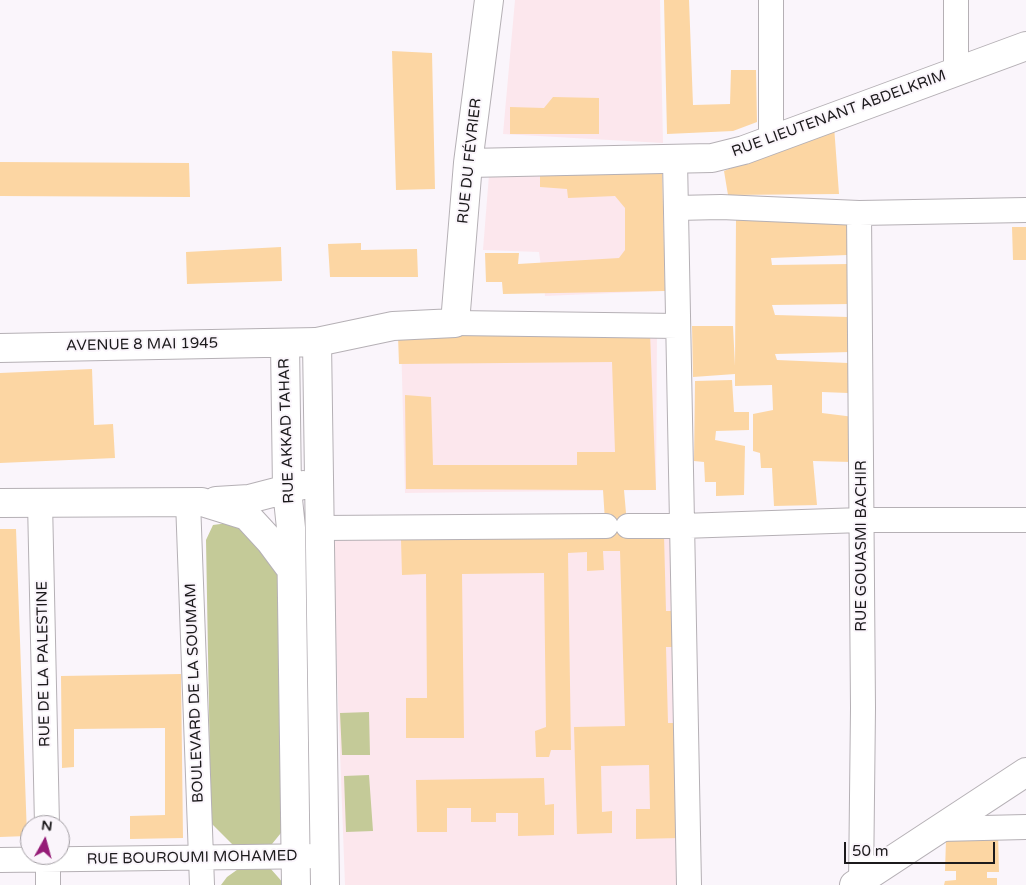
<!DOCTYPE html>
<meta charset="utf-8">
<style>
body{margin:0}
#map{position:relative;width:1026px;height:885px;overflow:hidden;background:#faf5fb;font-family:"Varela Round",sans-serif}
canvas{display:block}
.north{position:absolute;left:20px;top:815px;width:50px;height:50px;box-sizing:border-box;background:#faf5fb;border:1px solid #a19da2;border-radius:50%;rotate:7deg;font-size:14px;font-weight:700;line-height:20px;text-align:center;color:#1c1a1c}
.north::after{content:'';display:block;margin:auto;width:18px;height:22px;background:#951c77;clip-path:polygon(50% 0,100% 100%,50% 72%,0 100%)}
.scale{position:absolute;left:844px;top:842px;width:151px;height:22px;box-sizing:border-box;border:2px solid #1c1a1c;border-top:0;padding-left:6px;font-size:15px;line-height:18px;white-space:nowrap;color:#1c1a1c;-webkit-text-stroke:4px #faf5fb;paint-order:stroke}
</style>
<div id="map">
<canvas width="1026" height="885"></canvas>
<div class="north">N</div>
<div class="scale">50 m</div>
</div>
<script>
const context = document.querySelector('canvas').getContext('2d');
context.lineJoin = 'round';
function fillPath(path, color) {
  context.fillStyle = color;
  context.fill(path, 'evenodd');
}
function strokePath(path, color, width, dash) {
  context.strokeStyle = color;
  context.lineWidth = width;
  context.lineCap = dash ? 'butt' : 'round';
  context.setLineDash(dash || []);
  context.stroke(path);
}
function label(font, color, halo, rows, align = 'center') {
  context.font = font + ' "Varela Round",sans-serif';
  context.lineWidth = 4;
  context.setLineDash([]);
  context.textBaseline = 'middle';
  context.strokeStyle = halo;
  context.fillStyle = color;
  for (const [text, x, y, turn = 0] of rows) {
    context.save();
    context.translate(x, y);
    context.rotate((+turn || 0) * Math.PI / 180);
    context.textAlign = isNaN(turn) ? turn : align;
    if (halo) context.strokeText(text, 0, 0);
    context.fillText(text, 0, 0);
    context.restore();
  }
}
fillPath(new Path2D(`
 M515 0H660L663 143 503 134Z
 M661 171 660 291 545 296 539 252 483 250 489 175Z
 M657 331 656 490 405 493 401 338Z
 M674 534 680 885H345L332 538Z`), '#fce7ed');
fillPath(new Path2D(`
 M228 523 253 535 277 571 289 823 272 844 238 850 211 823 206 540 213 525Z
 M369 712 370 755H342L340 713Z
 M369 775 373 831 346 832 344 776Z
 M241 867 270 868 285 885H221L227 877Z`), '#c4ca98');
fillPath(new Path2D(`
 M664 0H689L693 105 730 104 731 70H756L757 122 733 131 667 134Z
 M392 51 432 53 435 189 396 190Z
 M553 97 599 98V134H510V107L544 108Z
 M834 126 839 194 728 195 724 171Z
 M0 162 189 163 190 197 0 196Z
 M662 164 665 291 503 294 502 282H486L485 253H519L518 264 619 258 625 250V208L615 196 568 198 567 189 540 187V165Z
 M847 218V255L771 258 772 265 849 264 850 304 772 305 775 315 848 317 850 352 775 354 777 360 848 363V393L822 392V413L854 417 851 462 813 461 817 505 774 506 772 468H761L760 453 753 451V414L773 410 772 385 735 386V374L693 377 692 326H733L735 366 736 219Z
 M1012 227H1026V260H1013Z
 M361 243V250L417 249 418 277H330L328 244Z
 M281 247 282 281 187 284 186 252Z
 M650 333 656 490H624L628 536 664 535 666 611H675L676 647H666L668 723H677L680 838 636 839V809H650L649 765 601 766 602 812 612 811V833L577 834 574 727 625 726 620 551H603L604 570 587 571V552L568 553 571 750H551L549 757H536L535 731 546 727 544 573 462 574 464 738H406V698H427L426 574 402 575 401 540 606 537 603 490 406 489 405 395 431 397 433 465H577V452H615L612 362 399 364 398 336Z
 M92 369 94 425 113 424 115 458 0 463V373Z
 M732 380 734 412H749V430L716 431 715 440 745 446 744 495 716 496V482H705L704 462 694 461 695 381Z
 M0 529H16L27 836 0 837Z
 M181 674 183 838 130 839V816L165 815V728L74 729V767L62 768 61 676Z
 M544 778 545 805 554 804V835L518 836V813H496V822H471V808H447V832H417L416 780Z
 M998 831 999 872H987V878H997V885H944L945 881 956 880V871H945L946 840Z`), '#fcd6a3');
const minor = new Path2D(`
 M771 0V140
 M956 72V0
 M675 160 689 885
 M676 208 721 207 859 213 1026 210
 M859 213 863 708 861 885
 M455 323 678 326
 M188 501 202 885
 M40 502 47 825
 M628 526H682L862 520H1026
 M321 528 606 526
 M940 829 1026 827
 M48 855V885
 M0 860 324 856`);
const tertiary = new Path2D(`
 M468 163 712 158 744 150 1026 46
 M317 342 393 326 455 323 468 163 489 0`);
const secondary = new Path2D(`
 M854 885 1026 772`);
const primary = new Path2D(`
 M285 343 287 490 291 528 296 885
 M0 348 317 342 325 885
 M216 501 249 499 303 485
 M0 503 202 502 247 516 270 541 290 568`);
strokePath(minor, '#b5b0b5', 26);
strokePath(tertiary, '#b5b0b5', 30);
strokePath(secondary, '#b5b0b5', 30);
strokePath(primary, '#b5b0b5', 30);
strokePath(minor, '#fff', 24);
strokePath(tertiary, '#fff', 28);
strokePath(secondary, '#fff', 28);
strokePath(primary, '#fff', 28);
label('15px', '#1c1a1c', '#faf5fb', [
 ["RUE LIEUTENANT ABDELKRIM",839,114,-20],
 ["RUE DU FÉVRIER",470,161,-84],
 ["AVENUE 8 MAI 1945",142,345,-1],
 ["RUE AKKAD TAHAR",287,431,-92],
 ["RUE GOUASMI BACHIR",862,546,-90],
 ["RUE DE LA PALESTINE",44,664,-91],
 ["BOULEVARD DE LA SOUMAM",195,693,-92],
 ["RUE BOUROUMI MOHAMED",192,858,-1]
]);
</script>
